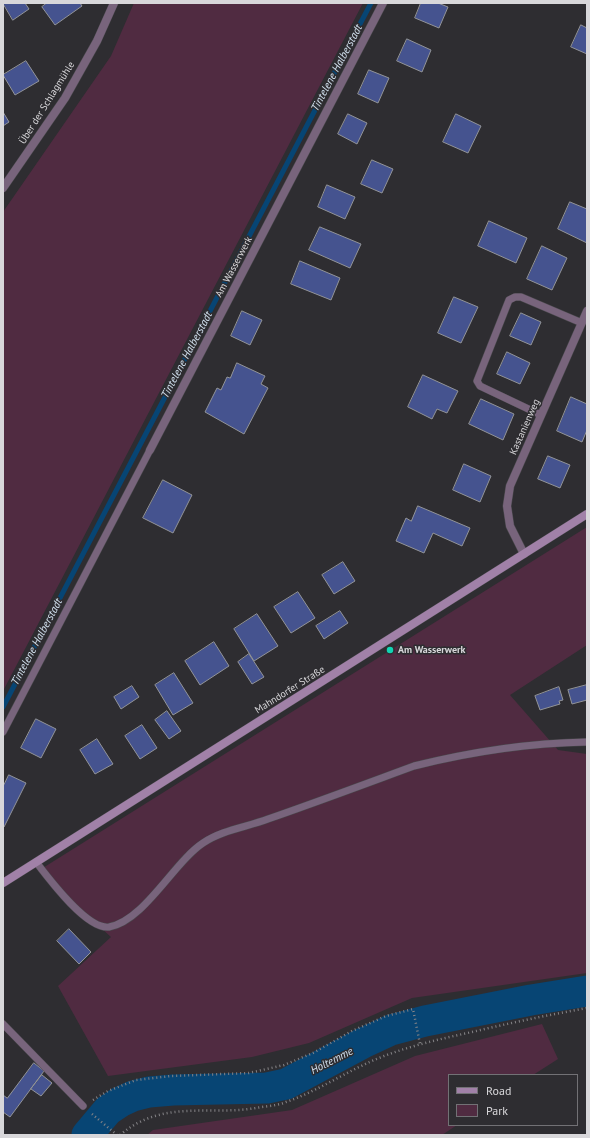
<!DOCTYPE html>
<meta charset="utf-8">
<style>
body{margin:0}
#map{position:relative;width:590px;height:1138px;overflow:hidden;background:#2e2d31;font-family:"PT Sans",sans-serif}
canvas{display:block}
.frame{position:absolute;inset:0;border:4px solid #d8d7da;pointer-events:none}
.legend{position:absolute;left:448px;top:1074px;width:130px;height:52px;box-sizing:border-box;background:#2e2d31;border:1px solid #727175;margin:0;padding:5px 7px;list-style:none;font-size:12px;color:#d8d7da}
.legend li{display:flex;align-items:center;gap:8px;height:20px}
.legend b{width:20px;border:1px solid #727175}
</style>
<div id="map">
<canvas width="590" height="1138"></canvas>
<div class="frame"></div>
<ul class="legend">
<li><b style="height:5px;background:#a181a8"></b>Road</li>
<li><b style="height:11px;background:#502b41"></b>Park</li>
</ul>
</div>
<script>
const context = document.querySelector('canvas').getContext('2d');
context.lineJoin = 'round';
function fillPath(path, color) {
  context.fillStyle = color;
  context.fill(path, 'evenodd');
}
function strokePath(path, color, width, dash) {
  context.strokeStyle = color;
  context.lineWidth = width;
  context.lineCap = dash ? 'butt' : 'round';
  context.setLineDash(dash || []);
  context.stroke(path);
}
function label(font, color, halo, rows, align = 'center') {
  context.font = font + ' "PT Sans",sans-serif';
  context.lineWidth = 3;
  context.setLineDash([]);
  context.textBaseline = 'middle';
  context.strokeStyle = halo;
  context.fillStyle = color;
  for (const [text, x, y, turn = 0] of rows) {
    context.save();
    context.translate(x, y);
    context.rotate((+turn || 0) * Math.PI / 180);
    context.textAlign = isNaN(turn) ? turn : align;
    if (halo) context.strokeText(text, 0, 0);
    context.fillText(text, 0, 0);
    context.restore();
  }
}
fillPath(new Path2D(`
 M134 3H363L3 691V212L111 56Z
 M587 527V645L510 695 558 750 587 754V973L412 998 309 1043 252 1057 108 1076 58 986 111 937 38 871Z
 M542 1024 558 1059 533 1075H449V1125H457L442 1135H147L153 1130 292 1110 415 1056Z`), '#502b41');
strokePath(new Path2D(`
 M3 707 371 3`), '#074574', 5);
strokePath(new Path2D(`
 M87 1135 108 1110 120 1102 133 1096 149 1092 173 1090 267 1088 286 1084 363 1043 391 1030 425 1021 531 1000 587 991`), '#074574', 31);
const building = new Path2D(`
 M3 3H25L29 9 13 20Z
 M47 3H80L82 6 55 25 42 7Z
 M421 3H438L448 7 439 28 415 18Z
 M581 25 587 28V54L571 47Z
 M407 39 431 50 422 72 397 61Z
 M26 61 39 81 15 95 3 75Z
 M369 70 389 78 378 103 358 94Z
 M3 112 9 122 3 126Z
 M348 114 367 123 357 144 338 134Z
 M456 114 481 126 468 153 443 142Z
 M372 160 393 169 382 193 361 184Z
 M327 185 355 197 345 219 318 207Z
 M570 202 587 209V243L558 229Z
 M489 221 527 238 516 263 478 246Z
 M320 227 361 244 350 268 309 250Z
 M542 246 567 258 552 290 527 279Z
 M300 261 340 278 331 300 291 284Z
 M454 297 478 307 461 343 438 333Z
 M242 311 262 320 250 345 231 336Z
 M521 313 541 322 531 345 510 336Z
 M507 352 530 363 520 384 497 374Z
 M237 363 265 376 261 384 268 388 244 434 205 412 217 388 221 390 227 377 230 378Z
 M423 375 458 391 447 413 437 409 432 419 408 407Z
 M571 397 587 404V430L582 442 557 431Z
 M481 399 514 414 503 440 469 424Z
 M548 456 570 465 560 488 538 479Z
 M464 464 491 476 480 502 453 490Z
 M163 480 192 495 173 533 143 518Z
 M418 506 470 528 462 546 433 533 424 553 396 541 406 518 411 521Z
 M343 562 355 581 334 594 322 575Z
 M298 592 315 618 291 633 274 607Z
 M340 611 348 623 324 639 316 626Z
 M257 614 278 646 254 661 234 629Z
 M214 642 229 666 200 685 185 661Z
 M249 654 264 677 252 684 238 662Z
 M174 673 193 703 173 715 155 685Z
 M587 685V700L572 704 568 690Z
 M132 686 139 697 121 709 114 697Z
 M559 687 563 700 559 701 560 704 540 710 535 696Z
 M167 711 181 731 169 739 155 720Z
 M36 719 56 729 41 758 21 748Z
 M142 725 157 748 140 759 125 736Z
 M97 739 113 764 95 774 80 750Z
 M9 775 26 783 4 827 3 826V787Z
 M69 929 91 952 79 964 57 941Z
 M34 1063 44 1071 10 1117 3 1112V1095L7 1098Z
 M42 1075 52 1083 41 1096 31 1089Z`);
fillPath(building, '#45538f');
strokePath(building, '#929498', 1);
const lane = new Path2D(`
 M541 415 480 386 477 381 509 300 515 297H521L582 323
 M3 732 150 450
 M36 862C49 879 87 930 109 927 144 921 174 862 203 843 222 830 247 827 268 819 317 802 365 784 414 766 470 752 528 743 587 742
 M3 1024 83 1106`);
const street = new Path2D(`
 M3 188 65 98 97 41 114 3
 M150 450 383 3
 M524 554 510 526 507 506 510 486 587 311`);
const secondary = new Path2D(`
 M3 883 587 514`);
strokePath(lane, '#49484c', 8);
strokePath(street, '#49484c', 9);
strokePath(secondary, '#49484c', 9);
strokePath(new Path2D(`
 M93 1100 108 1091 136 1080 171 1076 249 1073 284 1065 313 1053 352 1031 386 1016 413 1009 420 1044
 M92 1114 117 1135
 M120 1135C163 1099 208 1116 256 1108 266 1106 277 1106 286 1102 318 1091 347 1071 379 1058 409 1046 440 1039 472 1032 510 1023 548 1015 587 1008`), '#858487', 2.5, [1, 3]);
strokePath(lane, '#78647c', 7);
strokePath(street, '#78647c', 8);
strokePath(secondary, '#a181a8', 8);
for (const [x, y, r, color] of [
 [390,650,4,"#12d5b4"]
]) {
  const dot = new Path2D();
  dot.arc(x, y, r, 0, 2 * Math.PI);
  context.fillStyle = color;
  context.fill(dot);
  strokePath(dot, '#2e2d31', 1.5);
}
label('10px', '#d8d7da', '#2e2d31', [
 ["Über der Schlagmühle",47,103,-58],
 ["Am Wasserwerk",234,267,-62],
 ["Kastanienweg",525,427,-66],
 ["Mahndorfer Straße",290,690,-32]
]);
label('bold 10px', '#d8d7da', '#2e2d31', [
 ["Am Wasserwerk",398,650]
], 'left');
label('italic 11px', '#d2e1ef', '#2e2d31', [
 ["Tintelene Halberstadt",337,68,-62],
 ["Tintelene Halberstadt",187,355,-62],
 ["Tintelene Halberstadt",37,642,-62],
 ["Holtemme",332,1061,-27]
]);
</script>
